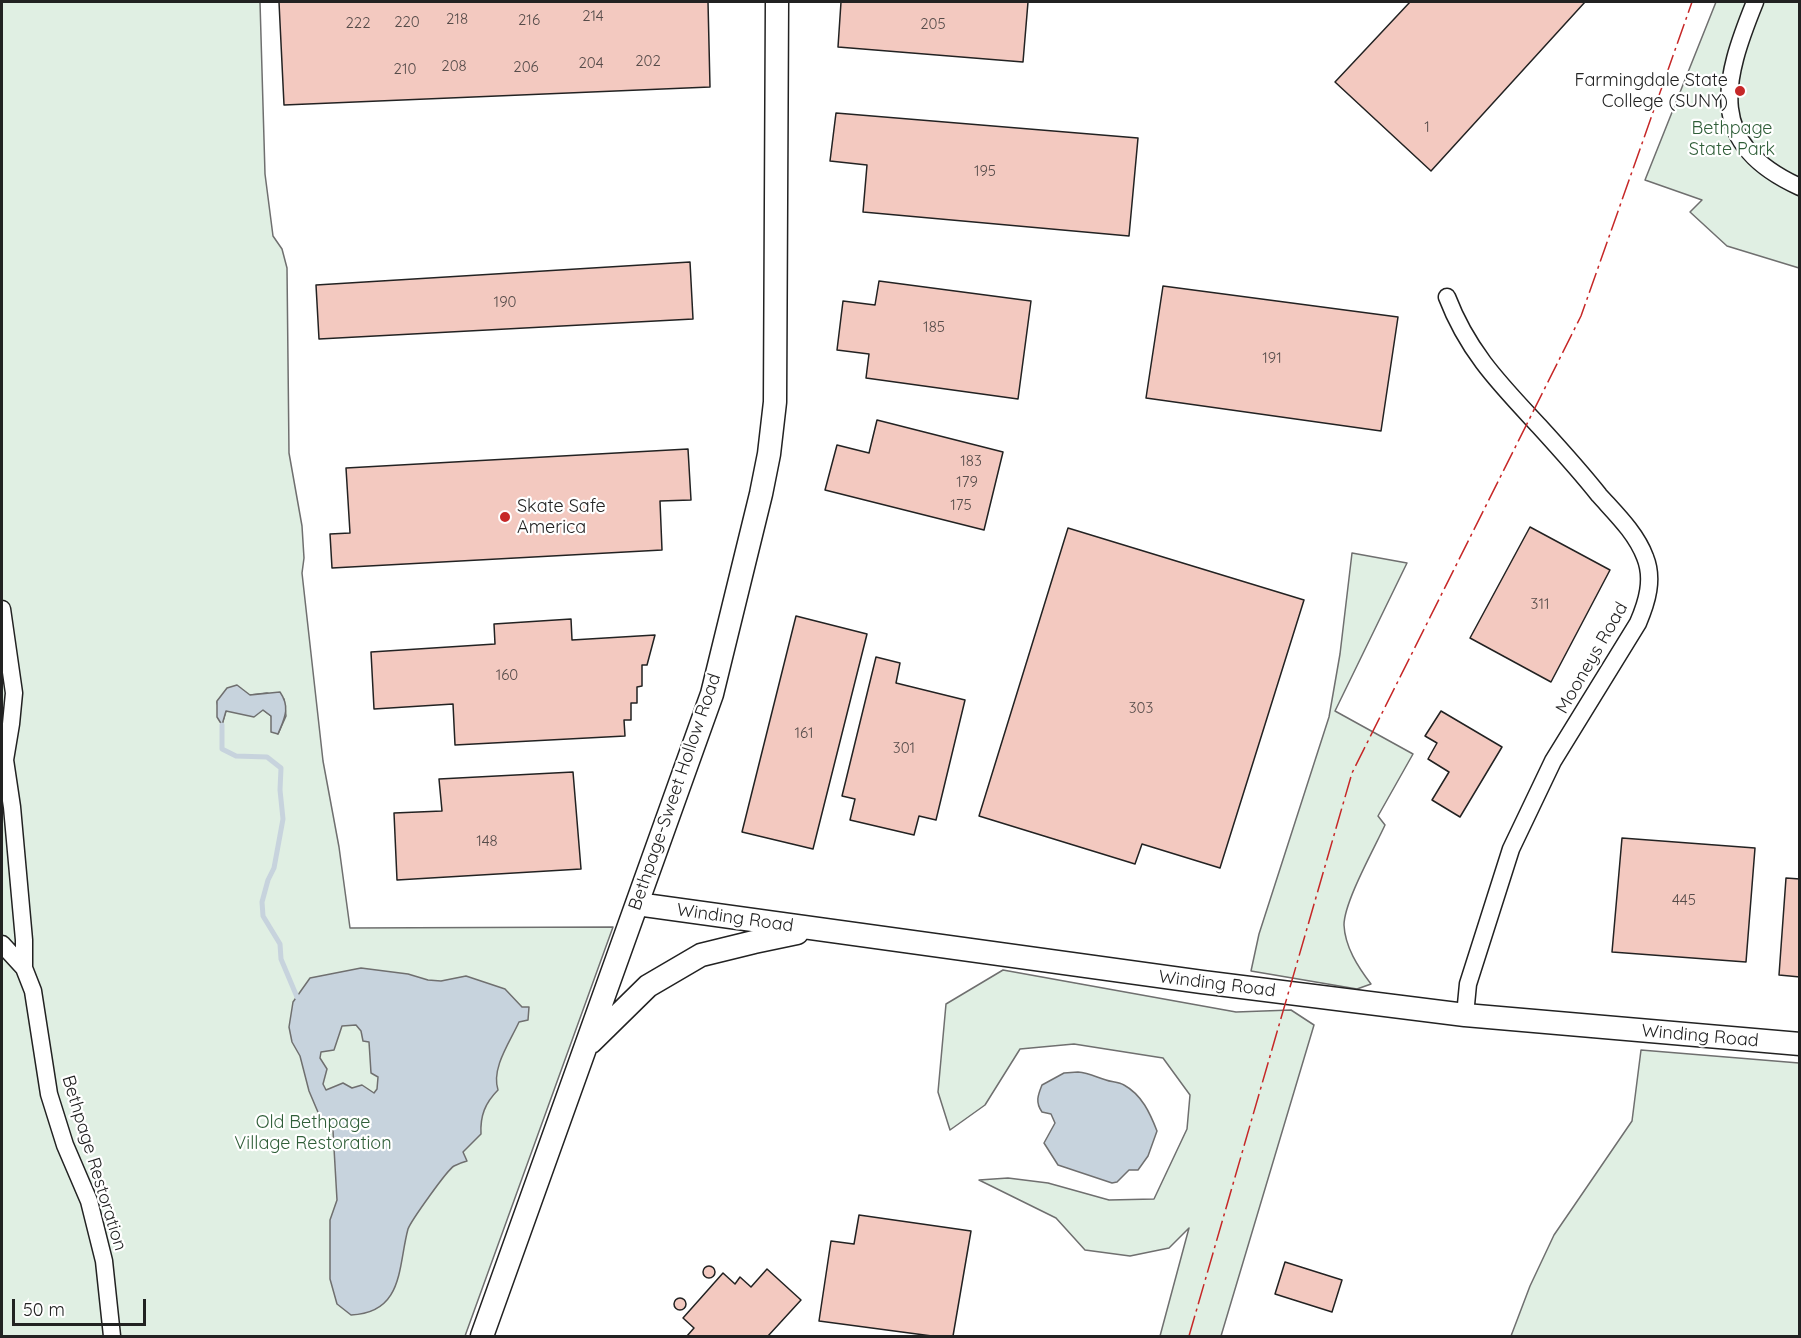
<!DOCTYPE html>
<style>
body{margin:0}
#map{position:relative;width:1801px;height:1338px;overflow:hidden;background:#fff;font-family:Quicksand,sans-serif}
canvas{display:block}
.frame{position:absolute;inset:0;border:3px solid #222;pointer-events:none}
.scale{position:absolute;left:12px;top:1299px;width:134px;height:27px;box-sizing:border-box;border:3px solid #222;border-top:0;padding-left:8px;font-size:18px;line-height:21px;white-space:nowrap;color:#222;-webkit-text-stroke:4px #fff;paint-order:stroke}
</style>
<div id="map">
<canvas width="1801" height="1338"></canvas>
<div class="frame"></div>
<div class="scale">50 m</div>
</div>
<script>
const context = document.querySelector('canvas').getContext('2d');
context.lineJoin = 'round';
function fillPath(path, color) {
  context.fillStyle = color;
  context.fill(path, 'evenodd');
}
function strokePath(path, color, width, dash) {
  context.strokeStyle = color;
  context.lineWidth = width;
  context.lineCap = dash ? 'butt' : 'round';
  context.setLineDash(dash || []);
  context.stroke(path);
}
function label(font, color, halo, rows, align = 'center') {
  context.font = font + ' Quicksand,sans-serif';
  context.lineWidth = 4.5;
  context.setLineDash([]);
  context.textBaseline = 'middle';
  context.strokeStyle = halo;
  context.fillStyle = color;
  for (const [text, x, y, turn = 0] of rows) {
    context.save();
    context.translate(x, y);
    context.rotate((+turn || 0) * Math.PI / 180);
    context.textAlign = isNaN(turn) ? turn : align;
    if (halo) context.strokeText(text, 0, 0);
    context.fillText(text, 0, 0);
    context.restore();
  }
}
const green = new Path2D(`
 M2 2H260L265 174 273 236 282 249 287 268 289 453 302 526 304 558 302 573 323 761 339 847 350 928 613 927 465 1336H2ZM267 693 284 699 286 716 278 734 271 716 263 710 226 711 222 724 217 702 224 694 250 695Z
 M1716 2H1799V268L1727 246 1690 212 1702 200 1645 180Z
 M1352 553 1407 563 1335 711 1413 754 1378 816 1385 825C1375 847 1344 902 1344 925 1345 947 1358 967 1371 984L1357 989 1251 971 1259 934 1329 717 1340 654Z
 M1003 970 1236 1012 1291 1010 1314 1025 1221 1336H1160L1189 1228 1169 1248 1130 1256 1085 1250 1056 1218 979 1180 1008 1178 1048 1183 1109 1200 1154 1199 1187 1129 1190 1095 1163 1058 1074 1044 1020 1049 985 1105 950 1130 938 1092 946 1004Z
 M1641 1050 1799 1063V1336H1511L1530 1286 1554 1235 1632 1121Z`);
fillPath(green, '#e0efe3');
strokePath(green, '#6f6f6f', 1.5);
const water = new Path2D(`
 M237 685 250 695 280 692C291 708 284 719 278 734L271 732V716L263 710 254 717 226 711 222 725 217 717V701L227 688Z
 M361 968 408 974 428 980 441 981 466 976 505 989 522 1007H529L528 1020 519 1022C510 1042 491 1068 498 1090 485 1103 480 1116 481 1134L463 1152 467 1161C463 1162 458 1164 454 1166 447 1170 411 1221 408 1229 398 1266 404 1313 351 1315L337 1304 330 1279V1220L337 1200 333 1131 320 1117 309 1091 300 1056 292 1042 289 1027 293 1002 310 978ZM356 1025 361 1031 363 1041 369 1042 371 1073 378 1077 377 1089 374 1093 362 1085 352 1088 343 1083 326 1090 323 1084 327 1069 320 1058 321 1052 334 1050 342 1026Z
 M1078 1072C1089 1073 1096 1077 1106 1080 1111 1082 1119 1082 1124 1085 1142 1095 1150 1113 1157 1131L1148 1156 1138 1170H1129L1117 1182 1112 1183 1058 1165 1044 1143 1055 1123 1051 1114 1042 1112C1035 1102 1038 1095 1042 1085L1064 1073Z`);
fillPath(water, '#c7d3dd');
strokePath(water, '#6f6f6f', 1.5);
strokePath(new Path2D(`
 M222 725V749L236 756 267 757 281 768 280 790 283 819 274 868 268 880 262 902 263 916 280 944 281 959 297 997`), '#c7d3dd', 5);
const building = new Path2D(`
 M279 2H708L710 87 284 105Z
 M841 2H1028L1023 62 838 47Z
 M1410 2H1585L1431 171 1335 82Z
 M836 113 1138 138 1129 236 863 212 867 165 830 161Z
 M690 262 693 319 319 339 316 285Z
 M879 281 1031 301 1018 399 866 378 869 354 837 350 843 301 875 305Z
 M1163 286 1398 317 1381 431 1146 398Z
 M877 420 1003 452 984 530 825 490 837 445 869 453Z
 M688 449 691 500 660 501 662 550 332 568 330 534 350 533 346 468Z
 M1530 527 1610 570 1551 682 1470 638Z
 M1068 528 1304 600 1220 868 1142 844 1135 864 979 816Z
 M796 616 867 634 813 849 742 832Z
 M571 619 572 640 655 635 647 665H642V686L637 687V703H631V720H624L625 736 455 745 453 704 374 709 371 652 495 644 494 624Z
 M876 657 900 663 896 683 965 700 936 820 919 816 914 835 850 820 855 799 842 796Z
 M1441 711 1502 747 1460 817 1432 800 1449 772 1428 759 1437 743 1425 736Z
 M573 772 581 869 397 880 394 813 442 811 439 779Z
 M1622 838 1755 848 1746 962 1612 952Z
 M1786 878 1800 879V977L1779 975Z
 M859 1215 971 1231 953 1336H932L819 1321 831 1241 854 1244Z
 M1285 1262 1342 1280 1332 1312 1275 1294Z
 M703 1272a6 6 0 1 1 12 0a6 6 0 1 1-12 0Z
 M767 1269 801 1300 768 1336H687L694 1328 683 1318 723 1273 735 1284 740 1277 751 1287Z
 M674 1304a6 6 0 1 1 12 0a6 6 0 1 1-12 0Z`);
fillPath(building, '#f3c9c0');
strokePath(building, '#222', 1.5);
const street = new Path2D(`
 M1755 2C1723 81 1705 144 1800 187
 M1447 297C1468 352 1500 384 1539 426 1560 449 1580 471 1599 495 1616 514 1636 533 1645 557 1654 579 1647 602 1638 623L1553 761 1511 849 1468 984 1465 1015
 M2 609 14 693 11 724 5 760 12 807 24 940V968
 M2 944 24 968 33 991 49 1094 65 1145 89 1201 104 1261 112 1336`);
const secondary = new Path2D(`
 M637 904 1202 982 1465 1015 1800 1044
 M591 1042 648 986 701 955 754 942 797 933
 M482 1336 712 694 761 494 769 454 775 402 777 2`);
strokePath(street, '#222', 19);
strokePath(secondary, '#222', 25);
strokePath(street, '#fff', 16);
strokePath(secondary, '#fff', 22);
strokePath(new Path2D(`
 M1189 1336 1352 773 1581 316 1692 2`), '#c62828', 1.5, [21, 4.5, 3, 4.5]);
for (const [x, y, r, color] of [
 [1740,91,6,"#c62828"],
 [505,517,6,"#c62828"]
]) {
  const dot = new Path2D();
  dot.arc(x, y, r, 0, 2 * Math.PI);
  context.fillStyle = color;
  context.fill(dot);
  strokePath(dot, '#fff', 2);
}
label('15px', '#564c4a', null, [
 ["214",593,16],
 ["218",457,19],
 ["216",529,20],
 ["220",407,22],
 ["222",358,23],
 ["205",933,24],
 ["202",648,61],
 ["204",591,63],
 ["208",454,66],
 ["206",526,67],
 ["210",405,69],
 ["1",1427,127],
 ["195",985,171],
 ["190",505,302],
 ["185",934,327],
 ["191",1272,358],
 ["183",971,461],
 ["179",967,482],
 ["175",961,505],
 ["311",1540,604],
 ["160",507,675],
 ["303",1141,708],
 ["161",804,733],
 ["301",904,748],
 ["148",487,841],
 ["445",1684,900]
]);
label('18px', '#222', '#fff', [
 ["Farmingdale State",1728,81],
 ["College (SUNY)",1728,102],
 ["Skate Safe",517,507,"left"],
 ["America",517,528,"left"]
], 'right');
label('18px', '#2f5e38', '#fff', [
 ["Bethpage",1732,129],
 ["State Park",1732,150],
 ["Old Bethpage",313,1123],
 ["Village Restoration",313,1144]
]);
label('18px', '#222', '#fff', [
 ["Mooneys Road",1592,658,-60],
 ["Bethpage-Sweet Hollow Road",675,792,-71],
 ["Winding Road",735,918,8],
 ["Winding Road",1217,984,7],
 ["Winding Road",1700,1036,5],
 ["Bethpage Restoration",94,1163,73]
]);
</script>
